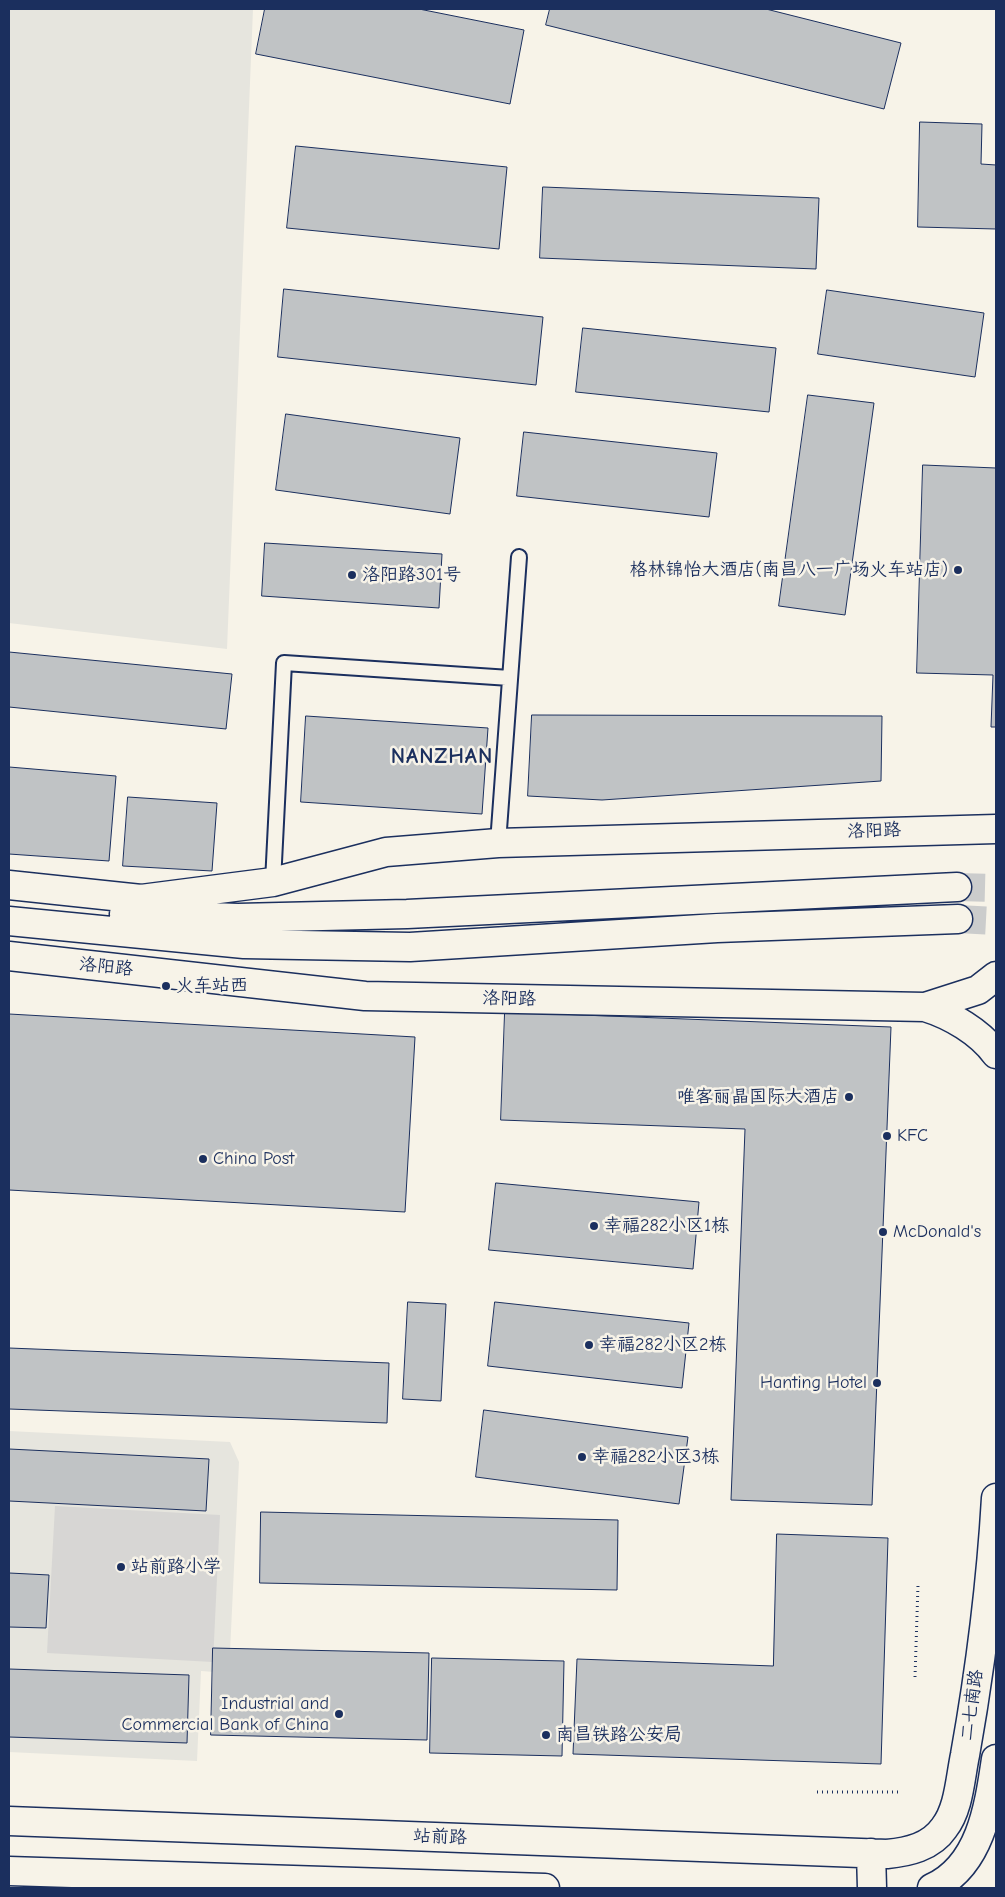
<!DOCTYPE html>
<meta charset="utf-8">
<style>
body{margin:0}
#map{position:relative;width:1005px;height:1897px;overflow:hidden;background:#f7f3e8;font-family:"Comic Neue",sans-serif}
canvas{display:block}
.frame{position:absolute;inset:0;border:10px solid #1b2f5e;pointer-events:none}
</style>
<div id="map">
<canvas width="1005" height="1897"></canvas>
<div class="frame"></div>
</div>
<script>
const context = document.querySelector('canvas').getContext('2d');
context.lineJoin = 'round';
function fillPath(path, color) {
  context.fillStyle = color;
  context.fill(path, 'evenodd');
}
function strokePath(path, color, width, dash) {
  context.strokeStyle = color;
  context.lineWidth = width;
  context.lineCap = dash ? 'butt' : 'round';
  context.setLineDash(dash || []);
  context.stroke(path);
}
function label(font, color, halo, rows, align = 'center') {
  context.font = font + ' "Comic Neue","LXGW WenKai TC",sans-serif';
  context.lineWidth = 5;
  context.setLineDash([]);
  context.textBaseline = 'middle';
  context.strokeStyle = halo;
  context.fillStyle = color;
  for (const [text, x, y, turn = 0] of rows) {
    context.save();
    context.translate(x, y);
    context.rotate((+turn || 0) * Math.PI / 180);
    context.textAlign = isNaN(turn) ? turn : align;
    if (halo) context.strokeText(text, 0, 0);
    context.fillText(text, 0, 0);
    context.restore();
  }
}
fillPath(new Path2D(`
 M9 9H253L227 649 9 623Z
 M9 1431 230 1442 239 1462 229 1673 201 1671 197 1761 9 1752Z`), '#e6e5de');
fillPath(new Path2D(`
 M55 1506 220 1515 213 1662 47 1653Z`), '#d7d6d4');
const building = new Path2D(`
 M265 9H419L524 30 510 104 256 54Z
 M550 9H766L901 43 884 109 546 25Z
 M920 122 982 124 981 164 996 165V229L918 227Z
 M296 146 507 167 499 249 287 228Z
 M543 187 819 198 816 269 540 258Z
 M284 289 543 317 536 385 278 357Z
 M827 290 984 313 975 377 818 354Z
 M583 328 776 348 769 412 576 392Z
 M808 395 874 403 845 615 779 606Z
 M286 414 460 438 450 514 276 490Z
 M524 432 717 453 709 517 517 496Z
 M923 465 996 468V727H991L993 675 917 673Z
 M265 543 442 554 439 608 262 596Z
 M9 652 232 674 226 729 9 707Z
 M532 715 882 716 881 781 602 800 528 796Z
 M306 716 488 728 482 814 301 802Z
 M9 767 116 776 109 861 9 854Z
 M128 797 217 803 212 871 123 866Z
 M505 1012 891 1027 872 1505 731 1500 745 1129 501 1120Z
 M9 1014 415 1037 405 1212 9 1190Z
 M496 1183 699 1202 693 1269 489 1250Z
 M408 1302 446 1304 441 1401 403 1399Z
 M495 1302 689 1323 682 1388 488 1366Z
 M9 1348 389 1363 387 1423 9 1409Z
 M484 1410 688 1437 679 1504 476 1477Z
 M9 1449 209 1459 206 1511 9 1501Z
 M261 1512 618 1520 617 1590 260 1583Z
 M777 1534 888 1538 881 1764 573 1754 577 1659 773 1666Z
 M9 1573 49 1575 46 1628 9 1627Z
 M213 1648 429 1653 427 1740 211 1735Z
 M432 1658 564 1661 562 1756 430 1753Z
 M9 1669 189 1675 187 1743 9 1737Z`);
fillPath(building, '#c0c3c5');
strokePath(building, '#1b2f5e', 1);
strokePath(new Path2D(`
 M957 887 996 888
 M958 919 996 921`), '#cbcccc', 28, [28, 14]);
const lane = new Path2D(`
 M498 843 519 557
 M273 882 284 663 510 678`);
const secondary = new Path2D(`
 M9 885 141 899 273 882 386 852 498 843 996 829
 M124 914 238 918 407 914 957 887
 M9 921 244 944 410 947 717 928 958 919
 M9 956 365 996 925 1007C951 1015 980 1032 996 1054
 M925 1007 978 990 996 976
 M9 1821 887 1854C908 1852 931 1847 944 1828 959 1809 960 1779 965 1755 980 1671 991 1584 996 1498
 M871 1853 872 1888
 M9 1871 545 1888
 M932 1888C981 1866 989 1806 996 1759`);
strokePath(lane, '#1b2f5e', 18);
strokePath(secondary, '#1b2f5e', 31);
strokePath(new Path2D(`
 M915 1677 918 1585
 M817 1792H899`), '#1b2f5e', 3, [1, 4]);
strokePath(lane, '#f7f3e8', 14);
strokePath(secondary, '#f7f3e8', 28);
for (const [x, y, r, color] of [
 [958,570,5,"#1b2f5e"],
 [352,575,5,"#1b2f5e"],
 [166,986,5,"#1b2f5e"],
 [849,1097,5,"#1b2f5e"],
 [887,1136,5,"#1b2f5e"],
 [203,1159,5,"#1b2f5e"],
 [594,1226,5,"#1b2f5e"],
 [883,1232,5,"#1b2f5e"],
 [589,1345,5,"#1b2f5e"],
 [877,1383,5,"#1b2f5e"],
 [582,1457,5,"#1b2f5e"],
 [121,1567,5,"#1b2f5e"],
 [339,1714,5,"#1b2f5e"],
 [546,1735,5,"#1b2f5e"]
]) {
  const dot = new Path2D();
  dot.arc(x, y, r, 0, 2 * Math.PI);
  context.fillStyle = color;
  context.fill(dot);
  strokePath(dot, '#f7f3e8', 2);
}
label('18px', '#1b2f5e', '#f7f3e8', [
 ["格林锦怡大酒店(南昌八一广场火车站店)",948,570,"right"],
 ["洛阳路301号",362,575],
 ["火车站西",176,986],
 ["唯客丽晶国际大酒店",839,1097,"right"],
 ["KFC",897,1136],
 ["China Post",213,1159],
 ["幸福282小区1栋",604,1226],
 ["McDonald's",893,1232],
 ["幸福282小区2栋",599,1345],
 ["Hanting Hotel",867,1383,"right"],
 ["幸福282小区3栋",592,1457],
 ["站前路小学",131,1567],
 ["Industrial and",329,1704,"right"],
 ["Commercial Bank of China",329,1725,"right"],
 ["南昌铁路公安局",556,1735]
], 'left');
label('18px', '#1b2f5e', '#f7f3e8', [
 ["洛阳路",874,831,-2],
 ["洛阳路",106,967,6],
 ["洛阳路",509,999,1],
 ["二七南路",972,1705,-82],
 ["站前路",440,1837,2]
]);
context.letterSpacing = '1px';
label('bold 22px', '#1b2f5e', '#f7f3e8', [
 ["NANZHAN",442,757]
]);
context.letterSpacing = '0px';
</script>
